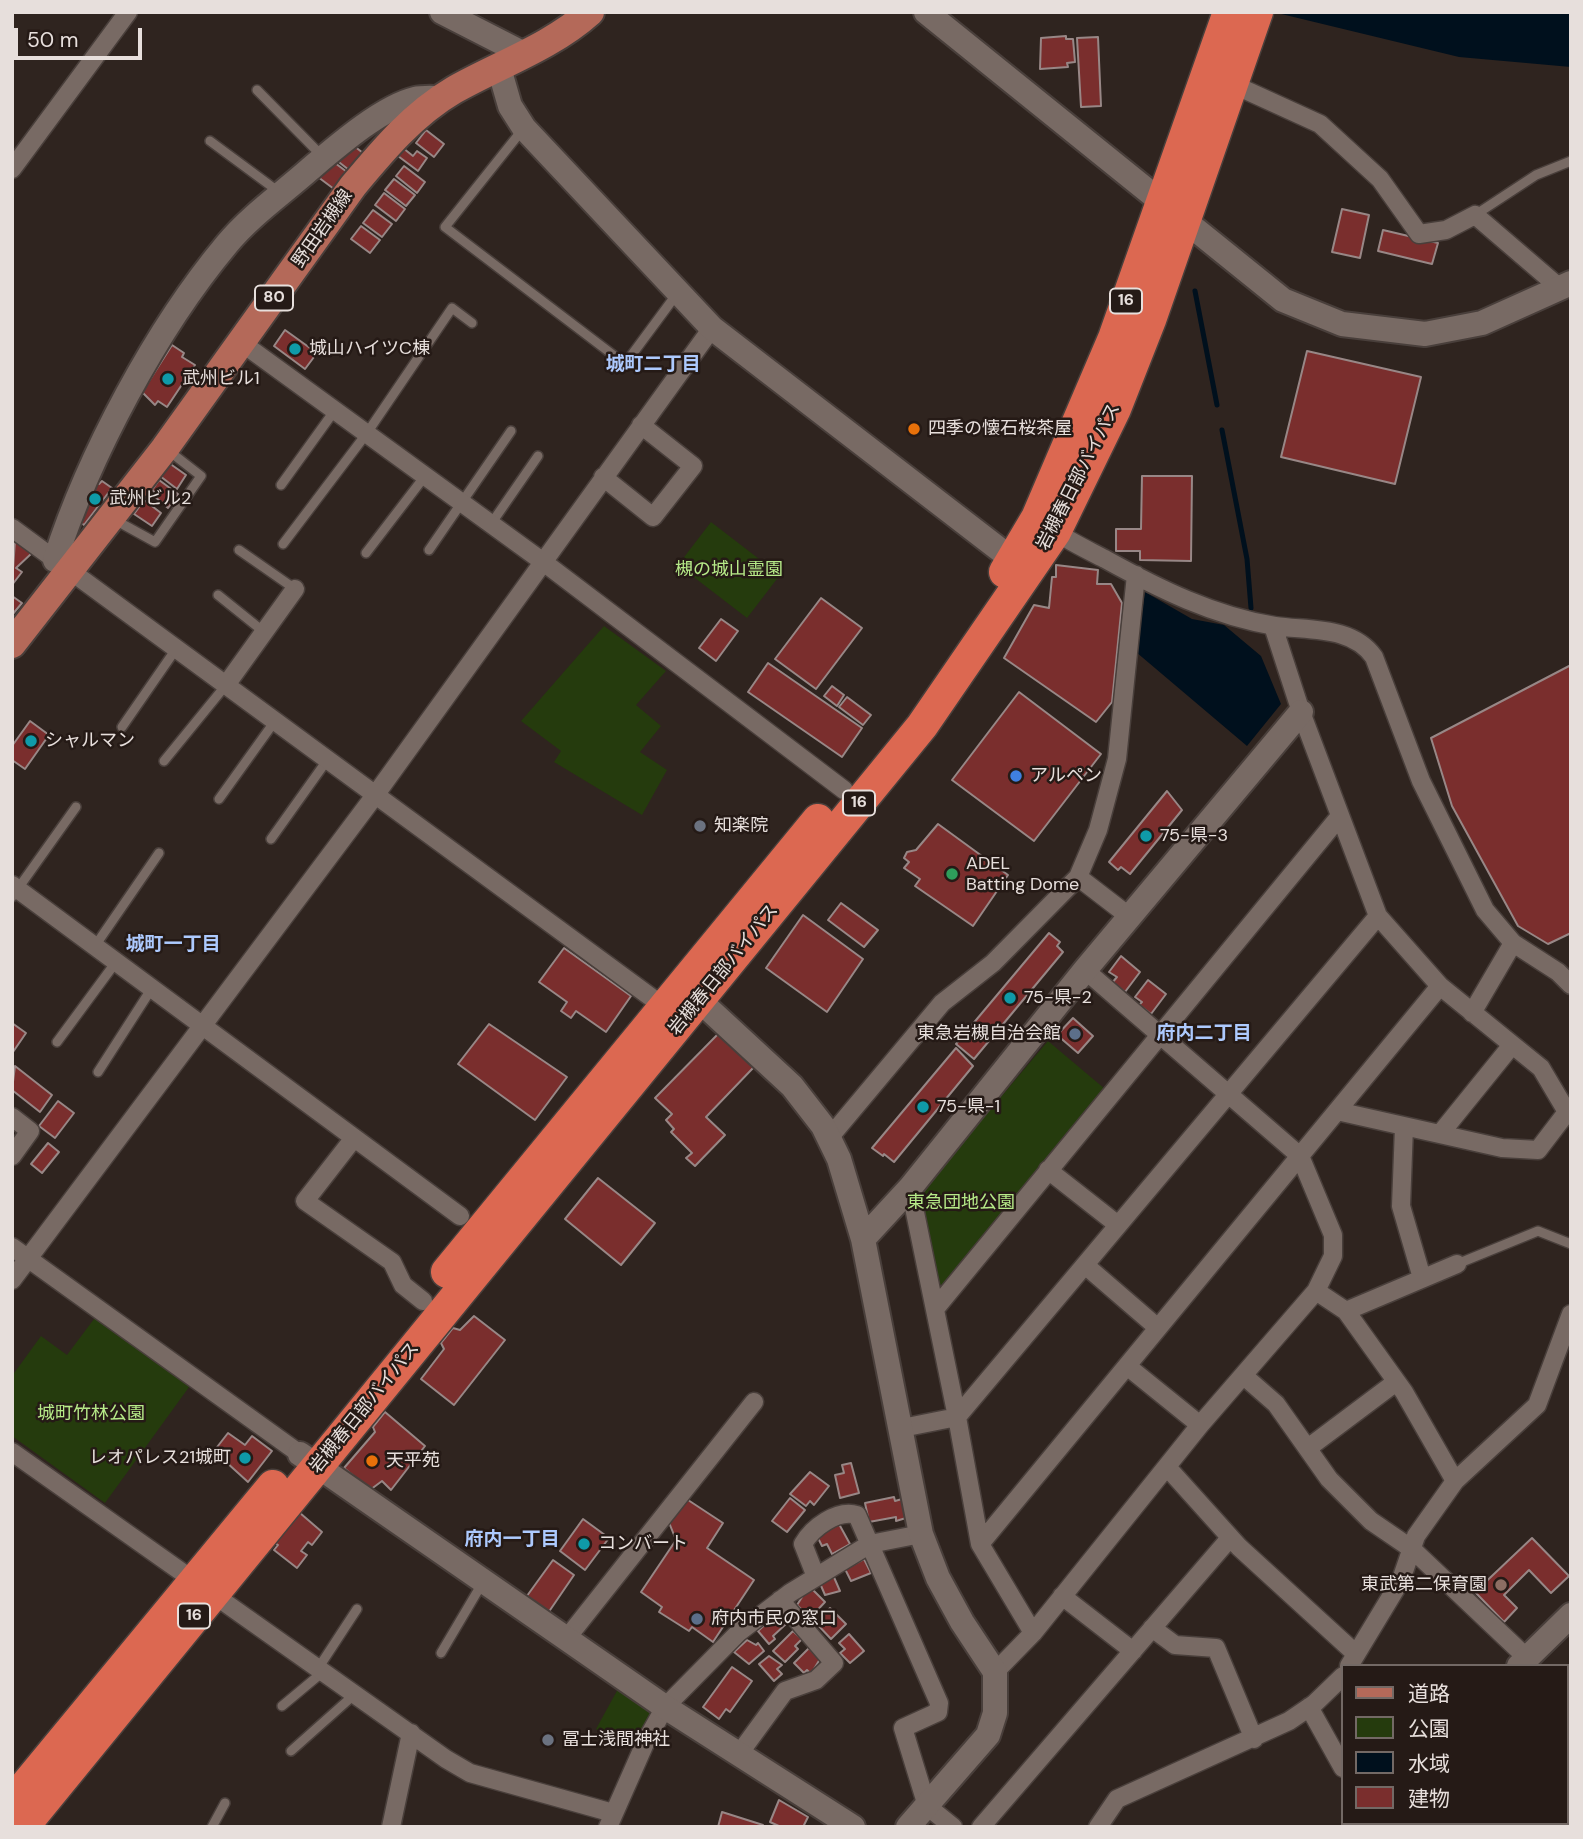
<!DOCTYPE html>
<meta charset="utf-8">
<style>
body{margin:0}
#map{position:relative;width:1583px;height:1839px;overflow:hidden;background:#2f241f;font-family:"DM Sans","Noto Sans JP",sans-serif}
canvas{display:block}
.frame{position:absolute;inset:0;border:14px solid #e7dfdc;pointer-events:none}
.legend{position:absolute;left:1341px;top:1664px;width:228px;height:161px;box-sizing:border-box;background:#251a16;border:2px solid #736965;margin:0;padding:9px 12px;list-style:none;font-size:21px;color:#e7dfdc}
.legend li{display:flex;align-items:center;gap:14px;height:35px}
.legend b{width:35px;border:2px solid #736965}
.scale{position:absolute;left:14px;top:28px;width:128px;height:32px;box-sizing:border-box;border:4px solid #e7dfdc;border-top:0;padding-left:9px;font-size:21px;line-height:24px;white-space:nowrap;color:#e7dfdc;-webkit-text-stroke:5px #251a16;paint-order:stroke}
</style>
<div id="map">
<canvas width="1583" height="1839"></canvas>
<div class="frame"></div>
<ul class="legend">
<li><b style="height:9px;background:#b46959"></b>道路</li>
<li><b style="height:19px;background:#253b0d"></b>公園</li>
<li><b style="height:19px;background:#00101d"></b>水域</li>
<li><b style="height:19px;background:#7a2e2d"></b>建物</li>
</ul>
<div class="scale">50 m</div>
</div>
<script>
const context = document.querySelector('canvas').getContext('2d');
context.lineJoin = 'round';
function fillPath(path, color) {
  context.fillStyle = color;
  context.fill(path, 'evenodd');
}
function strokePath(path, color, width, dash) {
  context.strokeStyle = color;
  context.lineWidth = width;
  context.lineCap = dash ? 'butt' : 'round';
  context.setLineDash(dash || []);
  context.stroke(path);
}
function label(font, color, halo, rows, align = 'center') {
  context.font = font + ' "DM Sans","Noto Sans JP",sans-serif';
  context.lineWidth = 5;
  context.setLineDash([]);
  context.textBaseline = 'middle';
  context.strokeStyle = halo;
  context.fillStyle = color;
  for (const [text, x, y, turn = 0] of rows) {
    context.save();
    context.translate(x, y);
    context.rotate((+turn || 0) * Math.PI / 180);
    context.textAlign = isNaN(turn) ? turn : align;
    if (halo) context.strokeText(text, 0, 0);
    context.fillText(text, 0, 0);
    context.restore();
  }
}
fillPath(new Path2D(`
 M711 522 780 575 747 618 678 565Z
 M604 626 666 671 636 705 661 726 640 752 667 770 642 815 554 762 561 751 521 721Z
 M1048 1041 1105 1089 943 1285 936 1284 920 1204 925 1187Z
 M97 1315 192 1383 105 1503 12 1436V1376L41 1336 67 1355Z
 M618 1689 657 1716 638 1751 596 1729Z`), '#253b0d');
fillPath(new Path2D(`
 M1273 12H1571V67L1459 57Z
 M1145 592 1192 619 1224 625 1261 656 1281 704 1247 746 1136 652Z`), '#00101d');
strokePath(new Path2D(`
 M1195 291 1217 405
 M1222 430 1247 559 1251 608`), '#00101d', 5);
const building = new Path2D(`
 M1066 36V39H1073L1075 62 1067 63 1068 67 1040 69 1041 38Z
 M1098 37 1101 106 1081 107 1077 38Z
 M426 130 444 144 434 157 416 143Z
 M349 142 363 153 349 170 335 159Z
 M403 148 413 156 417 151 427 158 418 171 398 156Z
 M331 160 347 172 334 189 318 177Z
 M404 166 425 182 417 193 396 176Z
 M394 179 415 195 406 206 385 190Z
 M384 193 405 209 396 221 375 205Z
 M1342 209 1369 215 1360 258 1332 252Z
 M373 210 392 224 382 237 363 223Z
 M361 226 380 240 370 253 351 239Z
 M1383 230 1438 243 1432 264 1378 251Z
 M285 330 317 353 305 369 274 346Z
 M172 345 184 353 182 357 195 365 167 407 158 401 155 405 142 392Z
 M1307 351 1421 377 1395 484 1281 457Z
 M169 463 186 475 177 489 160 476Z
 M1142 476H1192L1191 561 1140 560V551H1116V529H1141Z
 M94 480 99 484 102 481 112 488 84 525 76 519Z
 M159 480 178 494 168 508 153 495 155 492 152 490Z
 M144 500 161 513 152 526 134 514Z
 M15 540 32 553 16 568 22 572 12 585Z
 M1056 565 1098 570 1097 584H1111L1122 603 1112 702 1096 722 1004 658 1034 605 1049 608 1052 577H1056Z
 M12 591V596L22 603 12 615Z
 M821 598 862 628 816 689 775 659Z
 M721 619 738 631 716 661 699 648Z
 M768 663 862 728 842 757 748 692Z
 M1571 665V933L1548 944 1518 926 1452 806 1431 738Z
 M832 686 844 695 837 706 824 696Z
 M1019 692 1101 754 1034 841 952 780Z
 M847 697 871 715 863 725 839 707Z
 M30 721 49 735 25 769 12 760V746Z
 M1167 791 1182 810 1130 874 1121 867 1118 870 1109 862Z
 M938 824 1008 875 973 926 915 886 920 879 904 868 909 862 904 858 907 852 916 850Z
 M841 903 878 930 864 947 828 920Z
 M803 915 863 959 827 1012 766 968Z
 M1049 933 1060 942 1057 946 1063 952 974 1059 956 1044Z
 M564 948 631 996 606 1032 576 1011 571 1018 561 1011 567 1002 539 982Z
 M1121 956 1140 972 1125 992 1112 983 1117 977 1109 972Z
 M1148 980 1166 994 1151 1014 1139 1005 1142 1002 1135 997Z
 M1073 1018 1093 1036 1078 1053 1057 1035Z
 M12 1023 26 1033 13 1052 12 1051Z
 M489 1024 567 1077 535 1120 458 1064Z
 M719 1033 754 1067 706 1117 725 1135 695 1166 686 1158 692 1153 671 1132 674 1129 666 1120 672 1114 655 1098Z
 M956 1048 973 1066 894 1162 884 1154 883 1156 872 1148Z
 M15 1066 52 1095 40 1112 12 1090Z
 M58 1101 74 1113 55 1138 39 1126Z
 M48 1143 59 1152 42 1173 31 1164Z
 M598 1178 655 1223 621 1265 565 1219Z
 M474 1316 505 1340 454 1405 421 1379 444 1349 441 1343 453 1328 460 1330Z
 M385 1412 425 1446 391 1490 382 1481 370 1490 344 1468 375 1432 373 1427Z
 M228 1433 245 1445 252 1436 272 1451 248 1482 214 1451Z
 M851 1463 859 1493 840 1498 835 1475 844 1473 842 1465Z
 M810 1472 829 1486 814 1505 810 1501 806 1506 790 1494Z
 M894 1497 895 1501 902 1499 906 1518 896 1521V1517L869 1522 865 1503Z
 M685 1498 723 1523 707 1548 754 1580 713 1642 692 1627 689 1631 659 1612 662 1607 641 1592 676 1540 668 1520Z
 M790 1498 805 1510 787 1532 772 1521Z
 M300 1513 322 1532 312 1545 308 1542 301 1551 307 1555 297 1568 274 1550 278 1545 275 1543Z
 M583 1519 609 1538 585 1570 560 1551Z
 M839 1524 850 1544 832 1554 827 1544 822 1546 817 1536Z
 M1532 1538 1569 1576 1551 1593 1529 1570 1504 1595 1517 1608 1504 1622 1475 1592Z
 M864 1559 871 1573 851 1581 845 1569Z
 M553 1560 574 1575 546 1616 524 1600Z
 M833 1575 840 1591 825 1595 819 1581Z
 M809 1586 825 1602 810 1618 797 1605Z
 M830 1608 846 1624 831 1639 816 1623Z
 M780 1617 786 1624 773 1636 775 1639 769 1644 758 1631 772 1618 775 1621Z
 M793 1631 802 1639 795 1646 798 1649 785 1662 773 1651Z
 M849 1634 864 1651 850 1663 840 1653 845 1649 839 1643Z
 M747 1640 756 1645 758 1643 764 1651 749 1664 734 1652Z
 M809 1648 820 1659 811 1674 807 1670 804 1673 794 1663Z
 M769 1656 782 1665 777 1669 782 1674 774 1681 759 1664Z
 M732 1667 752 1681 730 1712 726 1709 719 1719 703 1707Z
 M779 1800 808 1817 803 1827H781L770 1822Z
 M722 1812 763 1825 762 1827H718Z`);
fillPath(building, '#7a2e2d');
strokePath(building, '#988786', 2);
const lane = new Path2D(`
 M257 90 322 156
 M523 129 445 227 625 364 676 295
 M210 141 279 192
 M1475 215 1536 175 1571 161
 M281 485 335 410
 M115 520 155 542 201 476 169 451
 M491 524 538 456
 M283 544 367 433 452 308 472 323
 M239 550 295 589
 M429 550 511 431
 M366 553 425 476
 M218 595 264 632
 M122 727 176 649
 M164 761 226 685
 M219 799 275 721
 M271 839 328 759
 M12 897 76 807
 M95 946 159 853
 M57 1042 116 962
 M98 1072 152 988
 M1457 1264 1538 1231 1571 1244
 M441 1653 483 1582
 M319 1667 357 1609
 M282 1706 324 1671
 M291 1751 355 1694
 M212 1827 225 1803`);
const street = new Path2D(`
 M1230 83 1320 124 1380 179 1419 234 1446 230 1475 215 1560 288
 M12 169 128 12
 M242 343 542 561 844 790
 M603 477 653 517 693 466 641 425
 M1049 527C1066 540 1086 549 1105 559 1159 589 1214 616 1275 626 1310 631 1352 626 1374 657L1421 781 1485 910 1513 943 1558 972 1571 985
 M12 528 663 1006
 M1273 626 1301 712 1378 916 1440 986 1541 1068 1567 1112 1538 1150 1502 1148 1337 1111
 M226 685 295 589
 M1078 877 1130 917
 M12 885 460 1216
 M1472 1013 1513 943
 M12 1117 30 1131 12 1156
 M1404 1127 1401 1206 1422 1278
 M1440 1134 1512 1045
 M354 1138 305 1201 392 1262 403 1285 423 1301
 M829 1138 942 1003 993 963 1078 877 1098 830 1117 759 1136 575
 M1048 1170 1118 1225
 M910 1188 957 1417 980 1544 1033 1633
 M12 1247 300 1454
 M1085 1265 1158 1328
 M12 1280 376 794 712 328
 M1316 1291 1346 1311 1404 1392 1455 1481
 M935 1309 1340 816
 M1346 1311 1457 1264
 M1127 1366 1200 1425
 M1244 1376 1276 1404 1329 1479 1371 1521 1412 1549 1526 1657
 M902 1428 957 1417 1378 916
 M1308 1448 1396 1382
 M12 1452 446 1759 470 1773 613 1813
 M1167 1467 1239 1547 1355 1653
 M980 1544 1440 986
 M816 1577 803 1544C812 1528 837 1509 857 1515L939 1703 938 1712 903 1728 927 1806 953 1827
 M1062 1596 1133 1651
 M1152 1628 1175 1645 1216 1648 1254 1739
 M567 1638 754 1402
 M1349 1666 1401 1580 1416 1536 1455 1481 1537 1405 1571 1314
 M995 1672 1033 1633 1200 1425 1316 1291 1333 1256V1235L1300 1156 1085 970
 M1309 1707 1343 1768
 M739 1754 785 1691 816 1680 834 1663 780 1600
 M391 1827 411 1733
 M608 1827 646 1741 665 1707 739 1632 790 1593 870 1544 921 1534
 M981 1827 1230 1538
 M1098 1827 1117 1799 1289 1721 1314 1704 1343 1676`);
const secondary = new Path2D(`
 M442 12 524 54
 M926 12 1283 300 1342 324 1425 334 1482 323 1571 283
 M499 68 510 106 524 128 712 328 1026 570
 M55 560C89 455 156 329 227 244 250 216 283 193 310 169 336 147 382 107 415 99 423 97 433 98 442 98
 M700 1001 792 1086 823 1126 839 1159 863 1239 921 1534 938 1578 962 1622 995 1672V1713L988 1735 908 1827
 M863 1239 910 1188 1085 970 1301 712
 M300 1454 665 1707 853 1827
 M1519 1666 1571 1615
 M1378 1827 1381 1823`);
const primary = new Path2D(`
 M12 644 165 448 353 186C383 150 413 114 454 90 498 65 551 47 590 12
 M1567 1819H1571
 M1428 1827 1491 1823`);
const highway = new Path2D(`
 M1005 572 1037 518 1114 338 1229 12
 M447 1272 818 820
 M12 1802 273 1486
 M23 1827 922 726 1055 532 1115 409 1150 320 1257 12`);
strokePath(lane, '#493f3b', 12);
strokePath(street, '#493f3b', 21);
strokePath(secondary, '#493f3b', 28);
strokePath(primary, '#493f3b', 32);
strokePath(highway, '#493f3b', 35);
strokePath(lane, '#786a64', 9);
strokePath(street, '#786a64', 18);
strokePath(secondary, '#786a64', 24);
strokePath(primary, '#b46959', 28);
strokePath(highway, '#dc6851', 32);
for (const [x, y, r, color] of [
 [295,349,7,"#0f9aa8"],
 [168,379,7,"#0f9aa8"],
 [914,429,7,"#e8710a"],
 [95,499,7,"#0f9aa8"],
 [31,741,7,"#0f9aa8"],
 [1016,776,7,"#3f7fe0"],
 [700,826,7,"#6b7280"],
 [1146,836,7,"#0f9aa8"],
 [952,874,7,"#2e9e5b"],
 [1010,998,7,"#0f9aa8"],
 [1075,1034,7,"#5c6f8a"],
 [923,1107,7,"#0f9aa8"],
 [245,1458,7,"#0f9aa8"],
 [372,1461,7,"#e8710a"],
 [584,1544,7,"#0f9aa8"],
 [1501,1585,7,"#8d6e63"],
 [697,1619,7,"#5c6f8a"],
 [548,1740,7,"#6b7280"]
]) {
  const dot = new Path2D();
  dot.arc(x, y, r, 0, 2 * Math.PI);
  context.fillStyle = color;
  context.fill(dot);
  strokePath(dot, '#251a16', 2.5);
}
for (const [x, y, w] of [
 [274,298,38],
 [1126,301,32],
 [859,803,32],
 [194,1616,32]
]) {
  const box = new Path2D();
  box.roundRect(x - w / 2, y - 12.5, w, 25, 5);
  context.fillStyle = '#251a16';
  context.fill(box);
  strokePath(box, '#e7dfdc', 2);
}
label('bold 16px', '#e7dfdc', null, [
 ["80",274,298],
 ["16",1126,301],
 ["16",859,803],
 ["16",194,1616]
]);
label('18px', '#e7dfdc', '#251a16', [
 ["野田岩槻線",323,229,-55],
 ["岩槻春日部バイパス",1079,477,-63],
 ["岩槻春日部バイパス",724,970,-51],
 ["岩槻春日部バイパス",365,1408,-51]
]);
label('18px', '#e7dfdc', '#251a16', [
 ["城山ハイツC棟",309,349],
 ["武州ビル1",182,379],
 ["四季の懐石桜茶屋",928,429],
 ["武州ビル2",109,499],
 ["シャルマン",45,741],
 ["アルペン",1030,776],
 ["知楽院",714,826],
 ["75-県-3",1160,836],
 ["ADEL",966,864],
 ["Batting Dome",966,885],
 ["75-県-2",1024,998],
 ["東急岩槻自治会館",1061,1034,"right"],
 ["75-県-1",937,1107],
 ["レオパレス21城町",231,1458,"right"],
 ["天平苑",386,1461],
 ["コンバート",598,1544],
 ["東武第二保育園",1487,1585,"right"],
 ["府内市民の窓口",711,1619],
 ["冨士浅間神社",562,1740]
], 'left');
label('18px', '#b6ea88', '#251a16', [
 ["槻の城山霊園",729,570],
 ["東急団地公園",961,1203],
 ["城町竹林公園",91,1414]
]);
label('bold 19px', '#adcafe', '#251a16', [
 ["城町二丁目",653,365],
 ["城町一丁目",173,945],
 ["府内二丁目",1204,1034],
 ["府内一丁目",512,1540]
]);
</script>
